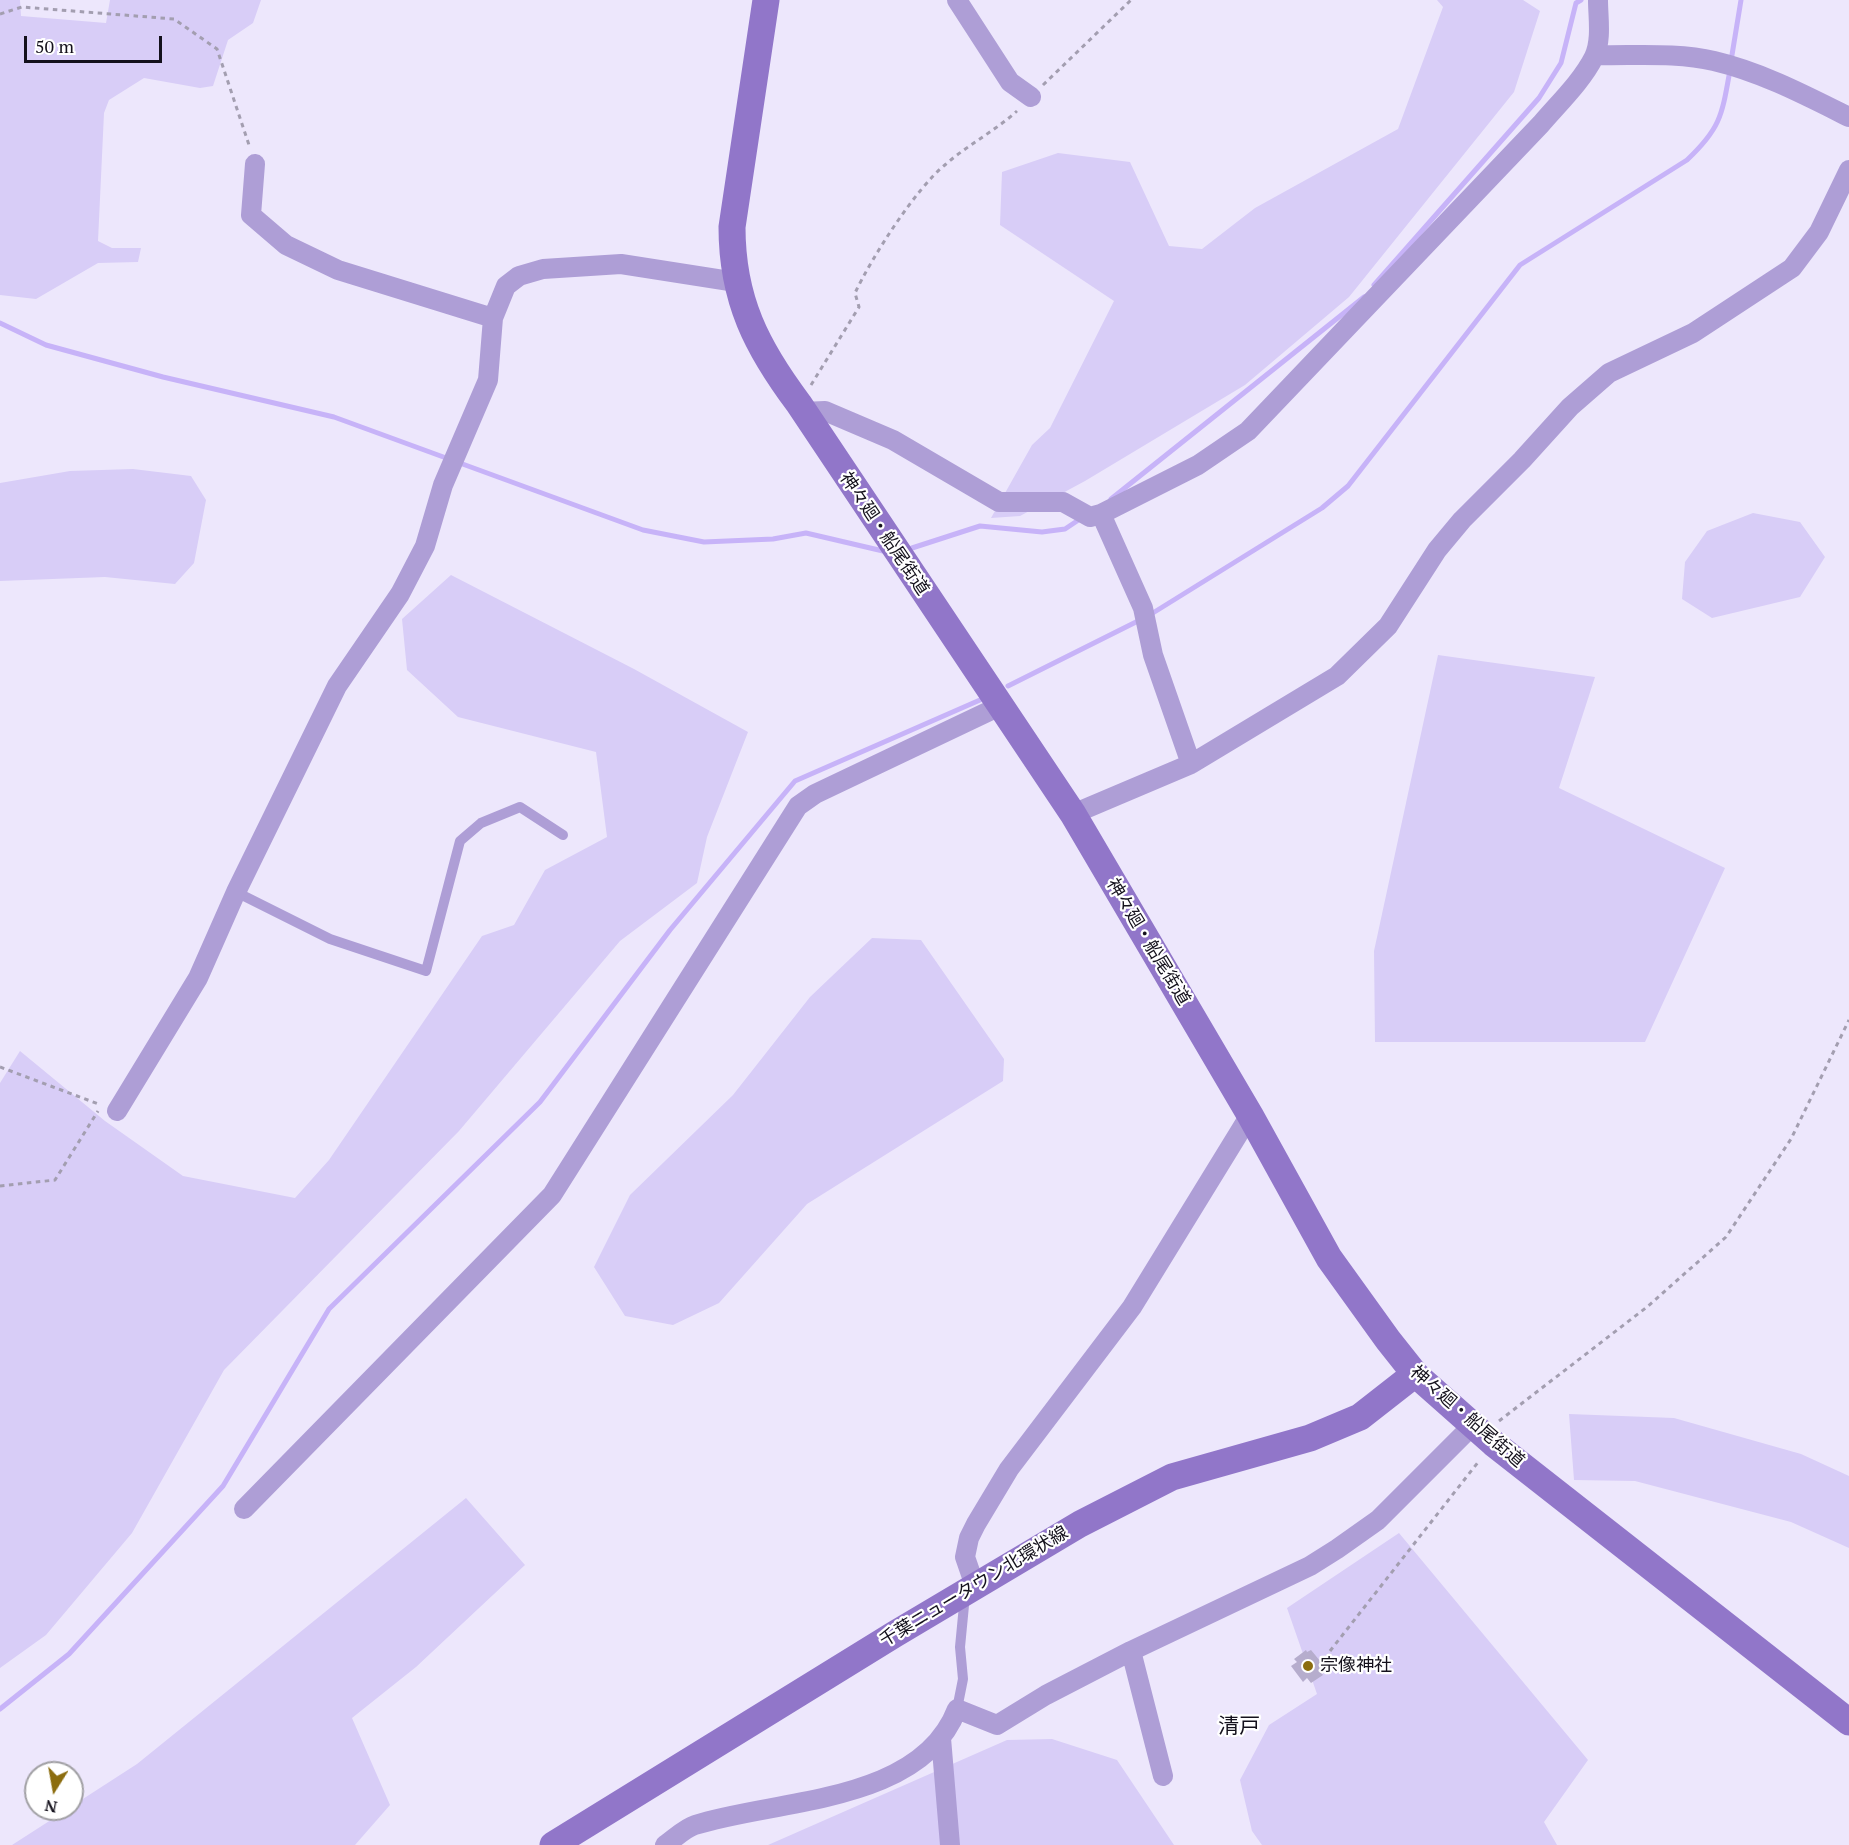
<!DOCTYPE html>
<meta charset="utf-8">
<style>
body{margin:0}
#map{position:relative;width:1849px;height:1845px;overflow:hidden;background:#ede7fc;font-family:"PT Serif",serif}
canvas{display:block}
.north{position:absolute;left:24px;top:1761px;width:60px;height:60px;box-sizing:border-box;background:#fff;border:2px solid #a1a0a4;border-radius:50%;rotate:191deg;font-size:16px;font-weight:700;line-height:24px;text-align:center;color:#14111c}
.north::after{content:'';display:block;margin:auto;width:21px;height:27px;background:#8c6d0f;clip-path:polygon(50% 0,100% 100%,50% 72%,0 100%)}
.scale{position:absolute;left:24px;top:36px;width:138px;height:27px;box-sizing:border-box;border:3px solid #14111c;border-top:0;padding-left:8px;font-size:18px;line-height:21px;white-space:nowrap;color:#14111c;-webkit-text-stroke:4px #fff;paint-order:stroke}
</style>
<div id="map">
<canvas width="1849" height="1845"></canvas>
<div class="north">N</div>
<div class="scale">50 m</div>
</div>
<script>
const context = document.querySelector('canvas').getContext('2d');
context.lineJoin = 'round';
function fillPath(path, color) {
  context.fillStyle = color;
  context.fill(path, 'evenodd');
}
function strokePath(path, color, width, dash) {
  context.strokeStyle = color;
  context.lineWidth = width;
  context.lineCap = dash ? 'butt' : 'round';
  context.setLineDash(dash || []);
  context.stroke(path);
}
function label(font, color, halo, rows, align = 'center') {
  context.font = font + ' "PT Serif","Noto Sans JP",serif';
  context.lineWidth = 4.5;
  context.setLineDash([]);
  context.textBaseline = 'middle';
  context.strokeStyle = halo;
  context.fillStyle = color;
  for (const [text, x, y, turn = 0] of rows) {
    context.save();
    context.translate(x, y);
    context.rotate((+turn || 0) * Math.PI / 180);
    context.textAlign = isNaN(turn) ? turn : align;
    if (halo) context.strokeText(text, 0, 0);
    context.fillText(text, 0, 0);
    context.restore();
  }
}
fillPath(new Path2D(`
 M0 0H20L21 16 106 23 110 0H261L253 23 228 40 213 86 200 88 144 78 109 100 104 113 98 241 112 248H141L138 262 98 263 36 299 0 295Z
 M1437 0H1523L1540 11 1514 92 1349 297 1245 385 1085 481 1020 516 991 518 1032 445 1050 428 1114 301 1000 225 1002 172 1058 153 1130 162 1169 246 1202 249 1255 208 1398 129 1443 7Z
 M133 469 191 476 206 500 194 563 175 584 105 577 0 581V483L70 471Z
 M1753 513 1800 522 1825 557 1800 597 1712 618 1682 599 1685 562 1707 531Z
 M451 575 634 669 748 732 707 837 697 883 620 941 459 1131 224 1370 132 1533 46 1635 0 1668V1083L20 1051 105 1121 183 1176 295 1198 329 1160 482 936 514 925 545 870 607 837 596 752 458 717 407 670 402 619Z
 M1438 655 1595 677 1559 788 1725 868 1645 1042H1375L1374 951Z
 M872 938 921 940 1004 1059 1003 1081 807 1204 719 1303 673 1325 625 1316 594 1267 630 1195 733 1095 810 997Z
 M1569 1414 1674 1418 1801 1454 1849 1476V1548L1791 1522 1635 1481 1574 1480Z
 M466 1498 525 1565 416 1667 352 1718 390 1805 355 1845H12L68 1809H72V1806L137 1764Z
 M1399 1533 1588 1760 1544 1822 1557 1845H1262L1252 1831 1240 1780 1269 1725 1317 1694 1287 1608Z
 M1052 1739 1117 1760 1174 1845H768L1007 1740Z`), '#d8cdf7');
strokePath(new Path2D(`
 M1731 61 1741 0
 M1374 285 1539 98 1561 63 1576 3 1581 0
 M0 323 46 345 163 377 334 417 643 530 704 542 773 539 806 533 883 551
 M1111 499 1364 297
 M912 548 980 526 1042 532 1065 529 1083 517
 M1148 616 1322 508 1348 486 1520 265 1687 160C1721 128 1722 115 1730 70
 M1008 686 1140 620
 M0 1709 69 1654 223 1486 329 1309 540 1102 670 930 795 781 980 700`), '#c7b3f8', 5);
fillPath(new Path2D(`
 M1306 1650 1307 1652 1311 1650 1325 1667 1320 1671 1323 1675 1311 1683 1307 1678 1303 1682 1291 1666 1297 1662 1294 1659Z`), '#b6adcd');
strokePath(new Path2D(`
 M0 14 22 7 174 19 217 49 250 148
 M1043 85 1131 0
 M811 385 859 307 855 293C872 257 916 188 946 164 969 144 995 131 1017 111
 M0 1067 101 1105
 M0 1186 55 1180 98 1111
 M1499 1421 1647 1307 1726 1237 1791 1139 1849 1020
 M1330 1651 1479 1461`), '#a39eb0', 3, [4.5, 4.5]);
strokePath(new Path2D(`
 M236 892 330 939 426 971 460 841 481 823 520 807 563 835
 M957 1709 963 1679 960 1647 965 1595`), '#ae9ed6', 10);
strokePath(new Path2D(`
 M957 0 1010 82 1031 97
 M1595 55C1633 56 1677 52 1714 61 1761 72 1805 95 1849 117
 M255 164 251 215 286 245 338 270 493 318
 M803 412 825 411 893 440 999 502H1063L1090 517 1101 514 1198 465 1248 431 1541 124C1559 103 1582 81 1594 57 1602 40 1598 17 1598 0
 M1101 514 1143 608 1153 655 1191 764
 M1073 814 1191 764 1337 676 1388 626 1437 550 1462 520 1522 460 1570 407 1609 373 1693 333 1792 268 1819 232 1849 170
 M117 1111 198 978 236 892 337 686 400 594 425 546 443 485 488 380 493 318 506 286 519 276 543 269 621 264 736 282
 M244 1509 552 1195 798 806 815 794 1000 706
 M975 1586 965 1557 969 1538 976 1524 1009 1469 1132 1307 1250 1115
 M1131 1651 1163 1776
 M941 1738 950 1845
 M665 1845C674 1839 685 1828 695 1825 776 1799 921 1804 957 1709L997 1725 1046 1695 1131 1651 1310 1566 1337 1549 1378 1520 1474 1424`), '#ae9ed6', 20);
strokePath(new Path2D(`
 M766 0 732 227C732 300 757 348 799 404L1073 814 1250 1115 1329 1258 1388 1340 1415 1374 1493 1443 1849 1722
 M553 1845 895 1634 1080 1524 1172 1477 1310 1438 1360 1417 1415 1374`), '#9176c9', 27);
for (const [x, y, r, color] of [
 [1308,1666,6,"#8c6d0f"]
]) {
  const dot = new Path2D();
  dot.arc(x, y, r, 0, 2 * Math.PI);
  context.fillStyle = color;
  context.fill(dot);
  strokePath(dot, '#fff', 2);
}
label('18px', '#14111c', '#fff', [
 ["神々廻・船尾街道",884,534,56],
 ["神々廻・船尾街道",1148,942,59],
 ["神々廻・船尾街道",1467,1417,41],
 ["千葉ニュータウン北環状線",974,1587,-31]
]);
label('18px', '#14111c', '#fff', [
 ["宗像神社",1320,1666]
], 'left');
label('21px', '#14111c', '#fff', [
 ["清戸",1239,1727]
]);
</script>
